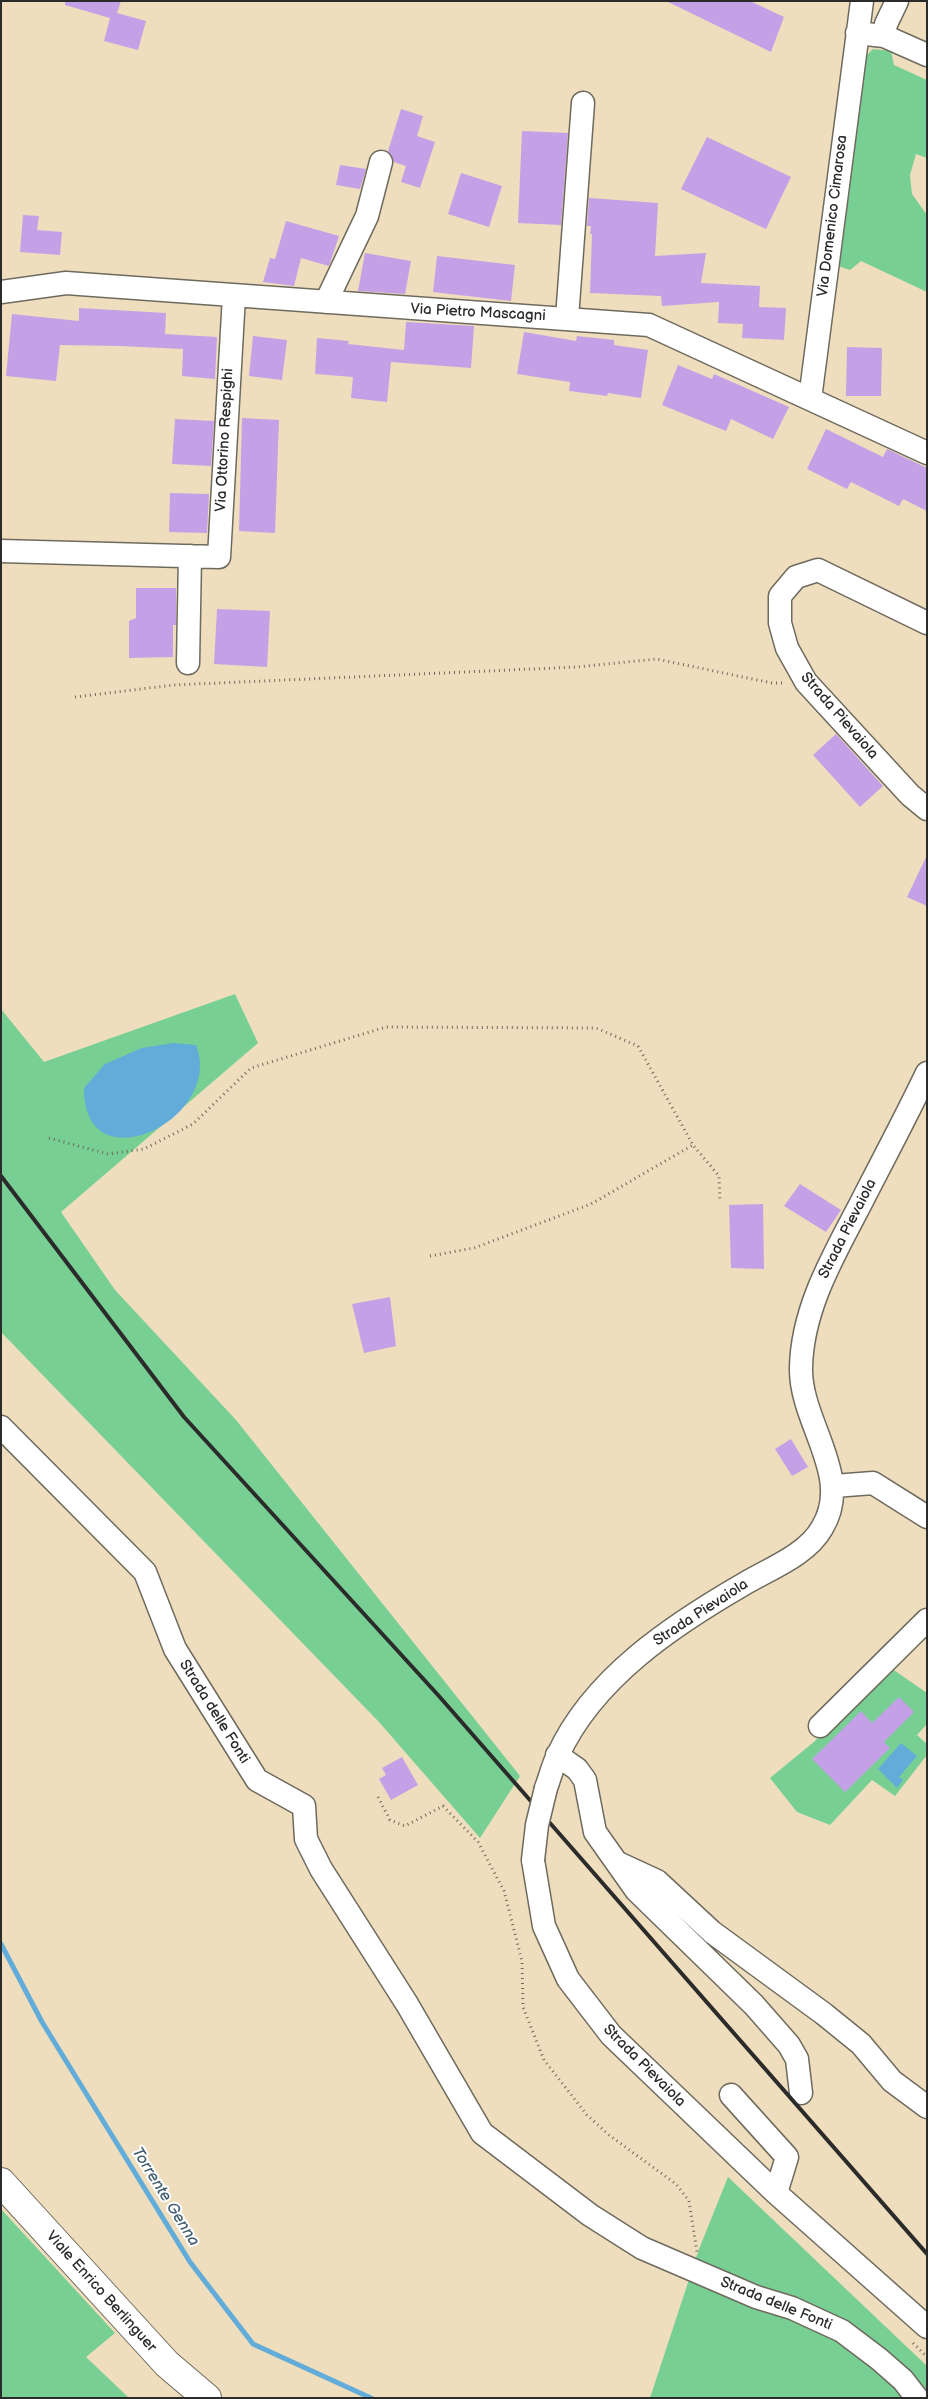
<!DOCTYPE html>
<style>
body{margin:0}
#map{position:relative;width:928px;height:2399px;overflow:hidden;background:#eedebd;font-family:"Balsamiq Sans",sans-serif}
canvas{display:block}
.frame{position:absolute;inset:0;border:2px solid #2b2b2b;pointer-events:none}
</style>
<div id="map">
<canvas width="928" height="2399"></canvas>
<div class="frame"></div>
</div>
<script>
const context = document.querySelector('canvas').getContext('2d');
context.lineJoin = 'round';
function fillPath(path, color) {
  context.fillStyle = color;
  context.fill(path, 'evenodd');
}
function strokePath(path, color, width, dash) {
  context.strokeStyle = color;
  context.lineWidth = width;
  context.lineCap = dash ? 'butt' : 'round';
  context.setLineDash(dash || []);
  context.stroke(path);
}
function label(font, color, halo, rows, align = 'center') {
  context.font = font + ' "Balsamiq Sans",sans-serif';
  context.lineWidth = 4;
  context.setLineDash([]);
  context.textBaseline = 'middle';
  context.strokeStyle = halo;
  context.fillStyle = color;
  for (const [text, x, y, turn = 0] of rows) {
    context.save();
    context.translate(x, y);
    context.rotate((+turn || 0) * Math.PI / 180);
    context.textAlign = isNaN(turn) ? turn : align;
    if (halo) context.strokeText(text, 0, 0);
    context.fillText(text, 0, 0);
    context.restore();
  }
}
fillPath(new Path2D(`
 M873 49 891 51 894 65 927 80V158L916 154 910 175 912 194 927 215V292L861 261 850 270 835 265 862 60Z
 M235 994 258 1043 61 1212 115 1290 236 1420 520 1776 480 1838 379 1722 1 1332V1009L44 1062Z
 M888 1666 927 1693V1724L917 1735 927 1744V1755L895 1796 872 1780 830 1825 797 1812 770 1778 815 1741Z
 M728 2177 927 2366V2398H650L699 2249Z
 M1 2209 115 2333 86 2357 129 2398H1Z`), '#77cf94');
fillPath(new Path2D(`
 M173 1043 196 1045C225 1120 83 1187 84 1088L105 1064 142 1048Z
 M901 1743 917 1756 899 1777 903 1780 897 1788 878 1769Z`), '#62acda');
strokePath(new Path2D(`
 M1 1944 42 2022 190 2262 253 2344 371 2398`), '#62acda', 5);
fillPath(new Path2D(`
 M65 1H121L117 13 146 21 138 50 104 41 110 18 65 5Z
 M666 1H750L784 17 771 52Z
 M401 109 423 116 417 136 435 142 420 188 401 182 406 166 394 162 388 151Z
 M522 131 568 133 561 225 518 223Z
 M707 137 791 177 766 229 681 189Z
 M340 165 366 169 360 189 336 185Z
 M461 173 502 186 489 227 448 214Z
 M589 198 658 203 655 256 706 253 701 283 760 286 759 307 786 308 784 340 742 338 743 324 718 323 719 302 662 306 661 296 590 293 592 234H590L591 226H587Z
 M23 215 39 216 37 230 62 232 60 255 20 252Z
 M286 221 339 236 329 266 301 258 294 286 263 282 270 258 275 259Z
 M365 253 411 261 405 294 358 291Z
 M437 256 515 265 511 301 433 292Z
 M79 308 166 313 165 334 217 337 215 379 182 376 183 349 120 346 60 345 56 381 6 376 12 314 79 321Z
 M406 322 474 326 471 368 391 362 387 402 351 398 353 377 315 374 317 338 349 341 348 344 404 350Z
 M524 332 576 341 577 336 614 340V345L648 350 641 398 608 393 607 396 569 391 570 382 517 374Z
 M253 336 287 340 282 380 249 376Z
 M847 347 882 348 881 396H846Z
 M678 365 712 379 714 374 789 407 773 439 731 419 726 431 662 405Z
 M242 418 279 420 275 533 239 531Z
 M175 419 214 421 211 466 172 464Z
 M826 429 883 457 887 449 927 468V511L903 499 899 506 851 482 847 489 807 469Z
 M170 493 209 494 207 533 169 532Z
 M136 588H176V625H173V657L129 658V621L136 618Z
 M217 609 270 611 267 667 214 664Z
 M836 734 883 786 860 807 813 755Z
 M927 855V906L907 897Z
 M800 1184 841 1210 826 1232 784 1206Z
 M763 1204 764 1269 731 1268 729 1205Z
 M390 1297 396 1346 364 1353 352 1304Z
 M791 1439 808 1467 792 1476 775 1449Z
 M899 1697 914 1712 884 1742 890 1748 845 1792 812 1759 861 1711 872 1723Z
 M402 1757 418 1785 391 1800 379 1779 386 1775 382 1768Z`), '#c4a1e6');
const minor = new Path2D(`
 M857 33 884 36 927 55
 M884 36 886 24 897 1
 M1 292 66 283 649 325 927 453
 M326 302 367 216 381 162
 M567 318 583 103
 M810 399 862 1
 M1 551 219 557 234 296
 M927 623 818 570 796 577 780 596V623L787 648 806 682 910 795 927 809
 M188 663 190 556
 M1 1427 145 1572 175 1649 257 1780 304 1806 306 1839 321 1869 407 2004 482 2133 590 2215 642 2248 756 2297 792 2308 842 2331 879 2359 903 2380 917 2398
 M834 1486 873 1483 927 1517
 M820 1726 927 1620
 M557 1755 577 1769 585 1780 595 1832 636 1890 754 2005 789 2045 797 2059 801 2093
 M546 1788C550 1777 553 1765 558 1755 593 1678 673 1625 744 1584 769 1569 807 1555 822 1528 854 1476 800 1423 801 1368 802 1308 834 1255 861 1203 883 1160 906 1117 927 1073
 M533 1860 544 1926 568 1979 611 2035 776 2193 927 2327
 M618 1863 657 1881 712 1932 824 2014 861 2044 892 2081 927 2107
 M731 2095 787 2157 776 2193`);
const major = new Path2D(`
 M1 2182 167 2364 207 2398`);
strokePath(minor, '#6f6a5e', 25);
strokePath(major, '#6f6a5e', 30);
strokePath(new Path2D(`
 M75 697 174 685 577 667 656 659 772 683H785
 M49 1138 108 1154 144 1149 193 1124 251 1068 386 1027 596 1028 638 1046 693 1145 719 1176 720 1202
 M430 1256 474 1248 591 1204 693 1145
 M378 1797 390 1820 405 1826 443 1806 478 1842 504 1891 522 1961 523 2007 544 2060 587 2115 609 2135 676 2184 689 2201 697 2252
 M913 2343 927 2357`), '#6f6a5e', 3, [1, 4]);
strokePath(minor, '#fff', 22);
strokePath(major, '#fff', 28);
strokePath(new Path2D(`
 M1 1176 184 1417 438 1695 927 2254`), '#2b2b2b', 4);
const minorBridge = new Path2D(`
 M533 1860 537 1825 546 1788`);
strokePath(minorBridge, '#6f6a5e', 25, []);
strokePath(minorBridge, '#fff', 22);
label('15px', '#2b2b2b', '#fff', [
 ["Via Domenico Cimarosa",833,216,-83],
 ["Via Pietro Mascagni",478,313,3],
 ["Via Ottorino Respighi",225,440,-87],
 ["Strada Pievaiola",839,716,49],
 ["Strada Pievaiola",848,1229,-63],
 ["Strada Pievaiola",701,1613,-33],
 ["Strada delle Fonti",214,1712,58],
 ["Strada Pievaiola",644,2066,45],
 ["Viale Enrico Berlinguer",101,2292,48],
 ["Strada delle Fonti",776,2304,22]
]);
label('italic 16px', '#415f71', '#fff', [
 ["Torrente Genna",165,2197,58]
]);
</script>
